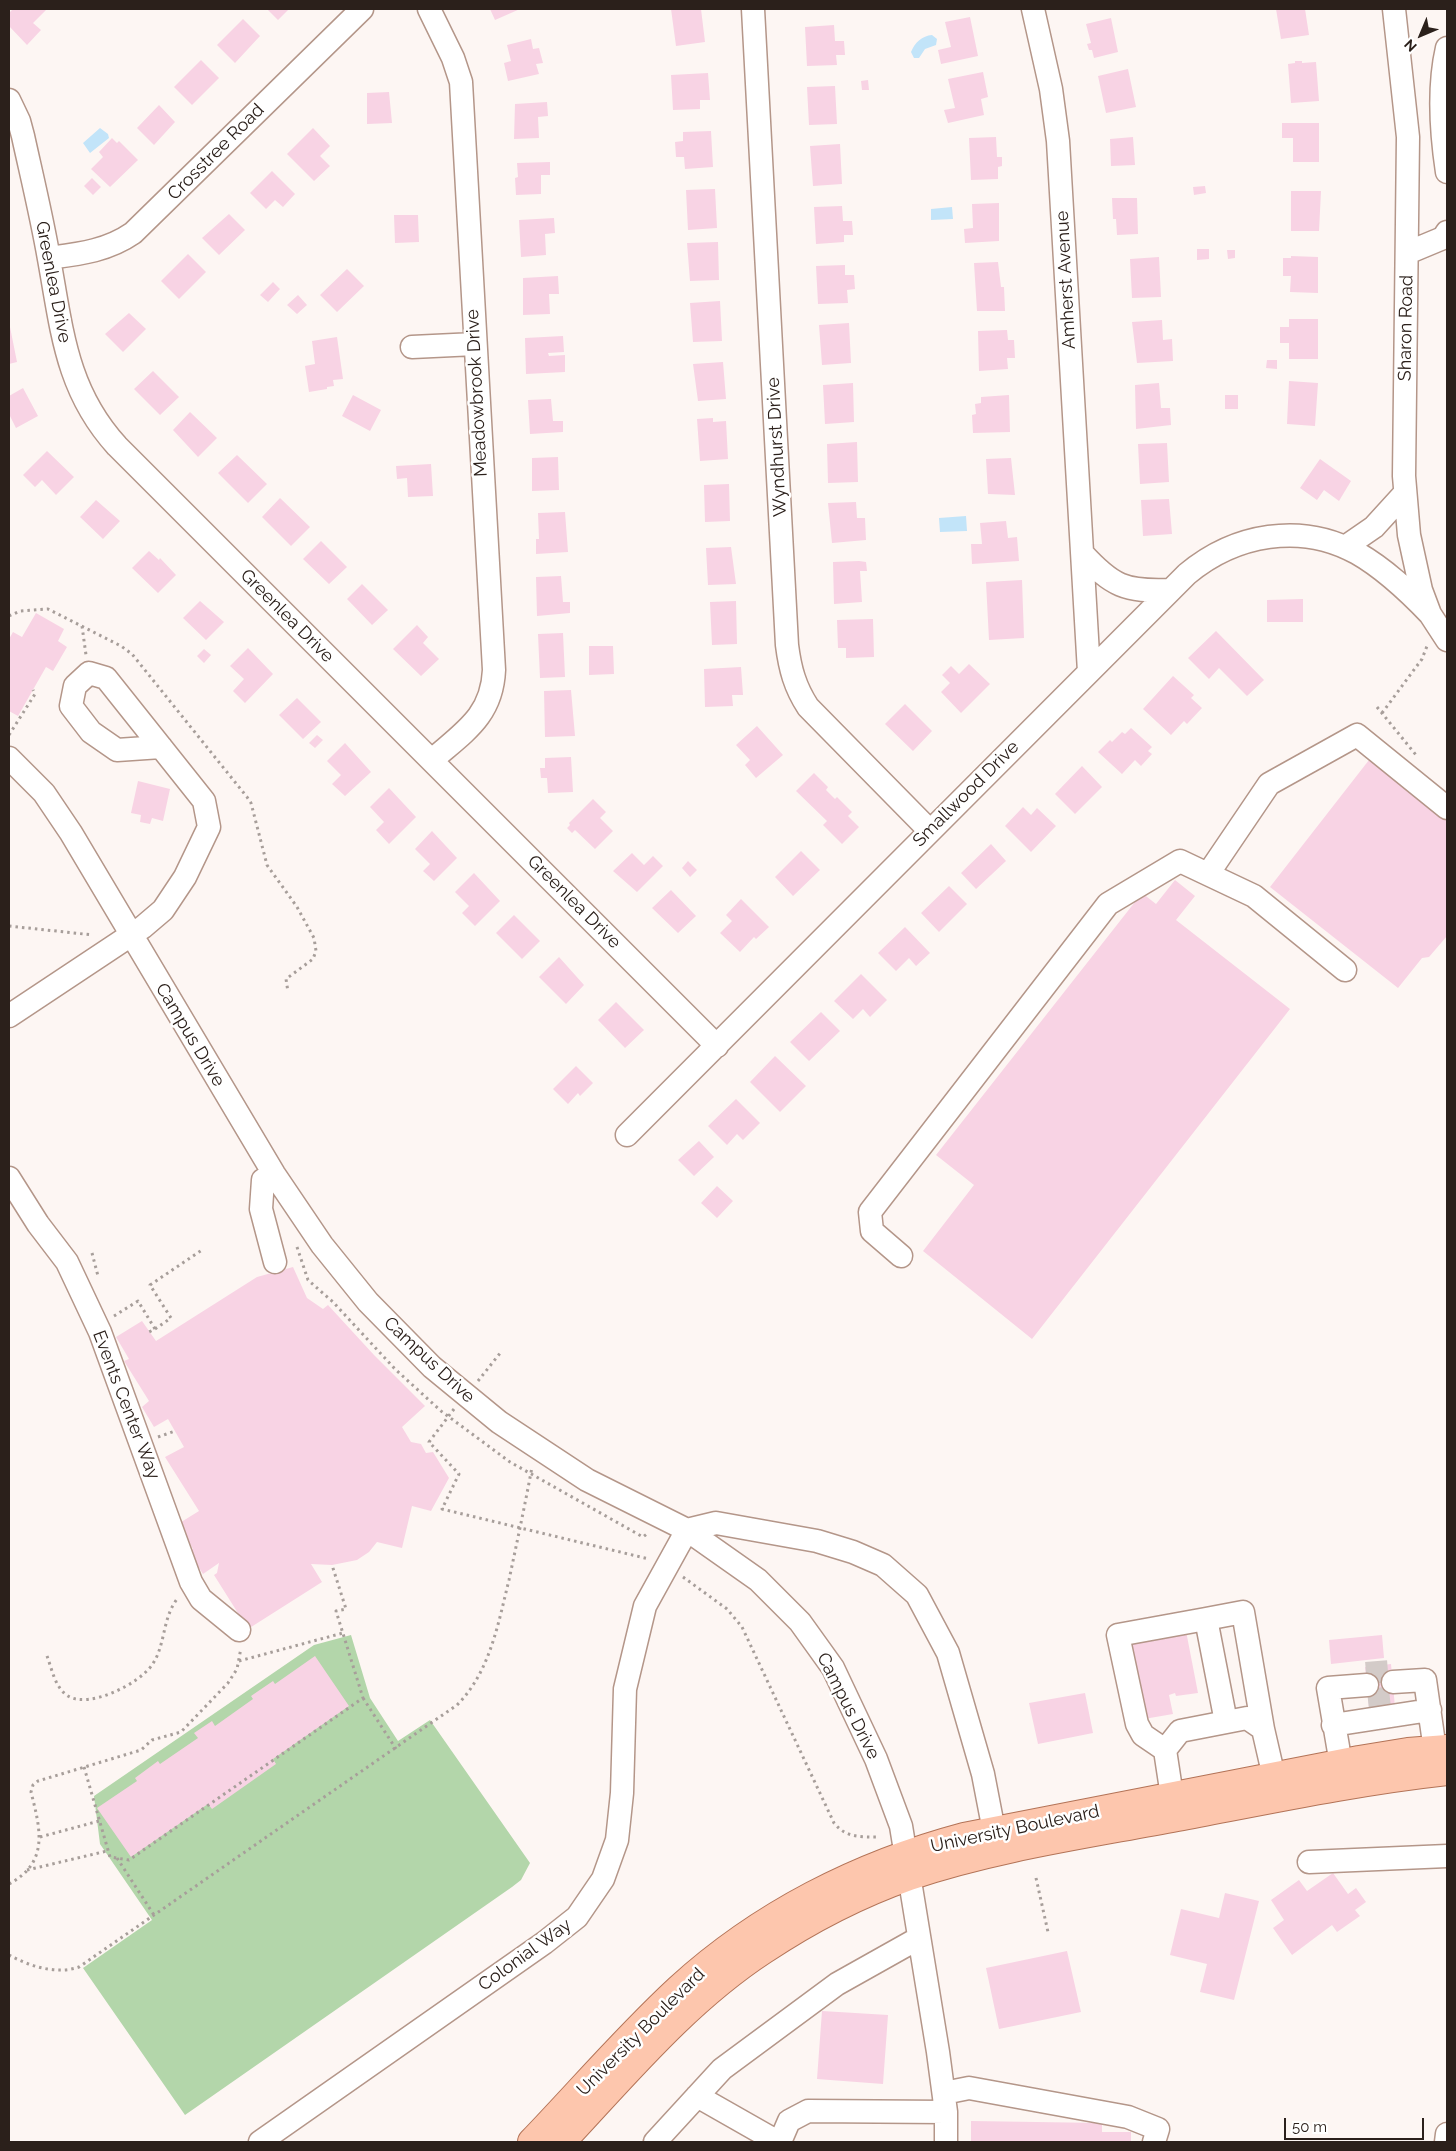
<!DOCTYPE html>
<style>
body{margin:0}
#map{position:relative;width:1456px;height:2151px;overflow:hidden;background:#fdf6f3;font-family:Raleway,sans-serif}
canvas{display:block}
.frame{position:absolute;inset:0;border:10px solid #2b201b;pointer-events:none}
.north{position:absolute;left:1396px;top:10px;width:50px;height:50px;-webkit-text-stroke:4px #fff;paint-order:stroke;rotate:225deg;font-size:14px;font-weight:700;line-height:20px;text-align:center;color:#2b201b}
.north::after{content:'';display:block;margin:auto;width:18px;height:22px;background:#2b201b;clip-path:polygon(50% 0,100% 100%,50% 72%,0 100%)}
.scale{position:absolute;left:1284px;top:2118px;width:140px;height:22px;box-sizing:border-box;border:2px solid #2b201b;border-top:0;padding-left:6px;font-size:15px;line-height:18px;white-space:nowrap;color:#2b201b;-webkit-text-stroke:4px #fff;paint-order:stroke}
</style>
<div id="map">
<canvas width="1456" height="2151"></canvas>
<div class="frame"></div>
<div class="north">N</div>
<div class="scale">50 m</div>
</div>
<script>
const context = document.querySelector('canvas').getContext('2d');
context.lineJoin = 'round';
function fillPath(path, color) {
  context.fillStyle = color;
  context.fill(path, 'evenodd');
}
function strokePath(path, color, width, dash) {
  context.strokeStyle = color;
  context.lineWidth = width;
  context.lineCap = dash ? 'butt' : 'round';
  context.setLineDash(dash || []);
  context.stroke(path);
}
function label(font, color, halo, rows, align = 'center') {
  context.font = font + ' Raleway,sans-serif';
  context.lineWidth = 5;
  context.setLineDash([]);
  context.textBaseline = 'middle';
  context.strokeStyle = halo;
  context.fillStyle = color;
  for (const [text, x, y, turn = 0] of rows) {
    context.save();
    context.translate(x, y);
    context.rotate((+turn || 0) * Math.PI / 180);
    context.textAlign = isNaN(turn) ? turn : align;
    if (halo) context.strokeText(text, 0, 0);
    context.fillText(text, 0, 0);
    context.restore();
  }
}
fillPath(new Path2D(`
 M351 1635 370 1698 398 1741 430 1720 530 1863 521 1880 512 1887 185 2115 83 1968 152 1920 100 1844 94 1796 314 1645Z`), '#b3d6aa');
fillPath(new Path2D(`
 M932 35 937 39 936 45 925 49 919 58H914L911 52C915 42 922 36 932 35Z
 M100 128 108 134 109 138 90 153 83 143Z
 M952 207 953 219 931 220V209Z
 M966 516 967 531 940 532 939 518Z`), '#c2e4f9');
fillPath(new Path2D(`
 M13 9H44L46 10 33 23 41 30 27 45 9 26V13Z
 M267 9H289L278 20Z
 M490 9H520L495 20Z
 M671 9H701L705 42 676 46Z
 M1276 9H1305L1309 35 1281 39Z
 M970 17 978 56 941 64 938 50 951 47 945 22Z
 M1111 18 1118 52 1094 58 1092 50H1089L1087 44 1091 43 1086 24Z
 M243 19 260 36 235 63 217 45Z
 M834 25 835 41H844L845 55H836L837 65 807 66 805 27Z
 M531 39 533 49 539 48 543 63 536 64 539 74 508 81 504 63 511 61 507 45Z
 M201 60 219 78 192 105 174 87Z
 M1295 61H1302V63L1316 62 1319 101 1291 103 1288 64 1295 63Z
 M1128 69 1136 107 1106 113 1098 76Z
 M983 72 988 97 981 99 984 115 948 123 944 110 955 108 948 79Z
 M708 73 710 100H700V109L673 110 671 75Z
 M868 80 869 90H862L861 81Z
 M835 86 837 124 809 125 807 87Z
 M389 92 392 123 367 124V93Z
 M547 102 548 116 538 117 539 138 514 139 515 104Z
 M159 105 175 122 154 145 137 128Z
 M1282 123H1319V162H1293V138H1282Z
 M313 128 330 146 320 156 330 166 314 181 287 154Z
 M711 131 713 167 685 169 684 157H676L675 142 683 141V132Z
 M996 137 997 157H1002V166L998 167V179L971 180 969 138Z
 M1133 137 1135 165 1111 166 1110 139Z
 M112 138 117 143 119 141 138 160 110 187 91 169 103 157 99 152Z
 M840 144 842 184 813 186 810 146Z
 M550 162V175H541V194L516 195 515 178 518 177 517 163Z
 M272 171 295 194 283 207 275 200 266 209 250 193Z
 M92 178 101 187 93 195 84 186Z
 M1205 186 1206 193 1194 195 1193 187Z
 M715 189 717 228 688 230 686 190Z
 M1291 191H1321L1319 231H1291Z
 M1112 198H1137L1138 234 1117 235 1116 219H1113Z
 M999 203V241L965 243 964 229 973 228 972 204Z
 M842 206 843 221H852L853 235H844V242L816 244 814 207Z
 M229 214 245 230 219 255 202 238Z
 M394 215H418L419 242 395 243Z
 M554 218 555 233 545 234 546 255 521 257 519 220Z
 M718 242 719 280 690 281 687 243Z
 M1197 249H1209V259L1197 260Z
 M1227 250H1235V258L1228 259Z
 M188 254 206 272 179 299 161 281Z
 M1291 256 1318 257V293L1290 292 1291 276H1283V258H1291Z
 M1159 257 1161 297 1132 298 1130 259Z
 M998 262 1001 287H1004L1005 311H977L974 263Z
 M845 265V275H854L855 289 847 290 848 303 818 304 816 266Z
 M347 269 364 286 337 312 320 295Z
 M558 276 559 294H549L550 314 523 315V278Z
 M273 282 280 289 268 302 260 295Z
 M298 295 307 305 297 314 287 305Z
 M720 301 722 341 693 342 690 303Z
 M129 313 146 329 123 352 105 334Z
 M1289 319H1318V359H1289V343H1280V327H1289Z
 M1162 320 1163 340 1172 339 1173 361 1137 363 1132 322Z
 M9 322 17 362 9 364Z
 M849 323 851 363 822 365 819 325Z
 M1007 330 1008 340H1014L1015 358H1007L1008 369 979 371 978 331Z
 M563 336 564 352 548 353 549 356 565 355V372L526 374 525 338Z
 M337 337 343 379 333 380 334 386 327 387V389L309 392 305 366 315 364 312 341Z
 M1267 360H1277V369L1266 368Z
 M723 362 726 399 698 401 693 364Z
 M153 371 179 397 160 415 134 389Z
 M1289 381 1318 383 1315 426 1287 424Z
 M853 383 854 422 825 424 823 385Z
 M1159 383 1161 408H1170L1171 425 1136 429 1135 385Z
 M23 388 38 416 16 428 9 414V396Z
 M353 395 381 410 370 431 342 416Z
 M1009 395 1010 432 973 433 972 415 976 414 975 404 981 403V397Z
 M1225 395H1238V409H1225Z
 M551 399 553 421H563V432L530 434 528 400Z
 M190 412 217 438 198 457 173 430Z
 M713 418V422L726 421 728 459 700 461 697 419Z
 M857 442 858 482 828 483 827 444Z
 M1167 443 1169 482 1140 484 1138 444Z
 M47 451 74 477 56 495 42 480 35 487 23 475Z
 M237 455 267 484 248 503 218 473Z
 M558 457 559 490 532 491V458Z
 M1011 458 1015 495 988 494 986 459Z
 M1320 459 1351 481 1339 501 1324 490 1317 500 1300 488Z
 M431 464 433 496 408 497 407 478 397 479 396 466Z
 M729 484 730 521 705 522 704 485Z
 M280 498 310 527 291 546 262 517Z
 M1169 499 1172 534 1143 536 1141 500Z
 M96 500 120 521 103 539 80 517Z
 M856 502 857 518H865L866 540 832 543 828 503Z
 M565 512 568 552 536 554V539H539L538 513Z
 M1006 521 1008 538 1017 537 1019 561 972 564 971 544H982L980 523Z
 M321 541 347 567 329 584 303 559Z
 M731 547 736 584 708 585 706 548Z
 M149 551 159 560 160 558 176 575 158 593 132 568Z
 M859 561 866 562 867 571H860L862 602 834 604 833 562Z
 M561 576 563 602H570V613L537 616 536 577Z
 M1022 580 1024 638 989 640 986 582Z
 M362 584 388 610 372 625 347 599Z
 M1303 599V622H1267V600Z
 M200 601 224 622 206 640 183 618Z
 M736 601 737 644 712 645 710 602Z
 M36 613 64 629 58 641 67 647 53 671 46 667 18 716 9 711V639L13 632 22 637Z
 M873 619 874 657 846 658V648H838L837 620Z
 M417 625 428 637 423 643 439 659 421 676 393 649Z
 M1216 631 1264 680 1247 696 1219 668 1209 679 1188 658Z
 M563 633 565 677 540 678 538 634Z
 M589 646H613L614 674 589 675Z
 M248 648 273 674 245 703 233 691 244 679 230 666Z
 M204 649 211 655 204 663 197 656Z
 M969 664 990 684 961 713 941 692 950 683 942 675 951 666 959 674Z
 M741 667 743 695H732L733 706 705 707 704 669Z
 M1173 676 1194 695 1191 698 1202 708 1187 724 1184 721 1171 735 1143 709Z
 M571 690 575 736 545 737 544 691Z
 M297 698 321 722 303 739 279 715Z
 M905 704 932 731 913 751 885 724Z
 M757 726 783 755 756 778 745 765 750 760 736 745Z
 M1131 728 1152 747 1148 751 1152 754 1141 766 1135 760 1122 774 1098 752 1110 740 1112 742 1122 732 1125 734Z
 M317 735 323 740 315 748 309 743Z
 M345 743 371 772 345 796 332 784 341 775 327 761Z
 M571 757 573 792 548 793 547 778H541L540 768H545V758Z
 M1369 760 1447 821V936L1429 957 1422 958 1398 988 1270 887Z
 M1082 766 1102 787 1075 814 1055 794Z
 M814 773 828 787 826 790 835 799 837 797 852 812 848 816 859 827 842 844 823 825 827 821 796 791Z
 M138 781 170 789 163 821 152 818 150 824 140 822 141 815 131 813Z
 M389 788 416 817 389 844 376 830 384 822 370 807Z
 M593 799 606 812 600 818 613 831 595 849 575 830 572 833 567 828 570 825 569 823Z
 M1023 807 1031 815 1037 808 1056 826 1031 852 1005 826Z
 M432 831 457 858 434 881 423 871 430 864 415 849Z
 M991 844 1006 861 976 889 961 873Z
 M801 851 820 870 793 896 775 877Z
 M632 853 644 865 653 856 663 866 637 892 613 871Z
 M688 861 697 870 690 877 682 868Z
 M474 873 500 901 475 926 462 913 469 906 455 892Z
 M1175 880 1195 896 1176 920 1290 1009 1032 1339 923 1251 974 1185 936 1155 1142 893 1156 904Z
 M949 886 967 904 939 932 921 913Z
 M671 890 696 916 678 933 652 908Z
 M741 899 769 927 756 939 754 937 740 952 720 933 732 921 726 915Z
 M514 915 540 941 522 959 496 933Z
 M905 927 930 953 916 966 909 958 896 971 878 953Z
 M559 957 584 985 566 1004 539 977Z
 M861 974 887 1000 870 1017 863 1009 853 1019 834 1001Z
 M616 1002 644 1030 625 1048 598 1020Z
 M821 1012 840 1031 809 1061 790 1042Z
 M775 1056 806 1086 780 1112 750 1082Z
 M576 1066 593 1083 580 1096 578 1093 568 1104 553 1089Z
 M736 1099 760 1123 743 1140 737 1134 727 1145 708 1126Z
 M699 1141 714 1157 694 1176 678 1160Z
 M717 1186 733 1201 717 1218 701 1203Z
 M293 1267 307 1298 323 1309 328 1305 374 1355 425 1406 402 1427 411 1442 421 1444 426 1453 433 1452 449 1478 431 1511 412 1506 402 1548 377 1542 369 1552 357 1560 332 1565 311 1564 322 1582 248 1629 214 1575 217 1573 219 1563 203 1574 189 1552 193 1549 178 1524 199 1511 165 1457 184 1447 168 1419 154 1427 142 1407 149 1401 124 1361 129 1359 116 1337 142 1321 156 1341 257 1277Z
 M1186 1631 1198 1693 1176 1696 1175 1693 1169 1695 1173 1714 1144 1719 1129 1642Z
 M1382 1635 1384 1658 1331 1664 1329 1640Z
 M315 1656 349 1706 273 1759 276 1764 212 1809 208 1804 131 1857 97 1808 137 1781 135 1778 158 1761 160 1764 198 1738 194 1733 212 1721 215 1726 253 1699 251 1696 273 1681 275 1684Z
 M1391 1664 1395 1707 1369 1709 1365 1667Z
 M1085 1693 1093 1733 1038 1744 1029 1703Z
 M1333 1873 1348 1894 1356 1888 1366 1902 1355 1910 1360 1916 1337 1932 1332 1925 1292 1955 1273 1928 1284 1920 1271 1900 1299 1880 1307 1891Z
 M1225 1893 1259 1901 1234 2000 1200 1992 1207 1964 1170 1955 1181 1909 1219 1918Z
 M1067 1951 1081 2012 999 2029 986 1968Z
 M822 2011 888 2015 883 2084 817 2079Z
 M971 2121 1102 2123V2132H1131V2142H971Z`), '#f8d3e4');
strokePath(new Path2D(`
 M1366 1673 1391 1671
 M1368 1700 1394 1697`), '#d3cbc8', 22, [22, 11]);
const minor = new Path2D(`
 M429 9 453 58 461 82 494 670C492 716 464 732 432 760
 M753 9 787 645C790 669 795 687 808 707L930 831
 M1033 9 1051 89 1058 141 1089 672
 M1394 9 1408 137 1404 476 1409 535 1421 590 1430 614 1447 640
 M1447 48C1438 87 1441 132 1447 172
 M9 100 19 121 23 136C32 177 42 218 49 259 62 330 66 390 117 446L717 1046
 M1407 253 1443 238 1447 232
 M49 258C79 254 107 251 133 233L362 9
 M412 347 475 344
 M1345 547 1374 527 1405 493
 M1082 553C1112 586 1125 592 1170 590
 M9 758 44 793 71 833 274 1174 322 1245 368 1302 432 1367 499 1422 587 1480 687 1530 758 1580 800 1622 833 1668 876 1759 901 1826 938 2052 946 2112V2142
 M1208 874 1269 784 1357 735 1447 808
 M9 1016 143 927 163 910 185 877 209 827 204 801 106 678 89 673 75 686 71 706 91 732 117 750 161 747
 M627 1135 1187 574C1235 534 1301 522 1357 553 1385 569 1408 591 1430 614
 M274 1174 263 1180 261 1209 275 1262
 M9 1178 38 1224 67 1262 100 1332 191 1582 201 1599 239 1630
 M901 1256 872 1231 870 1212 1108 904 1180 861 1254 896 1345 970
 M1393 1682 1425 1680 1435 1750
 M1226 1722 1206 1619 1243 1612 1263 1729
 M1333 1725 1430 1710
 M1165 1750 1143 1735 1137 1724 1118 1635 1206 1619
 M1341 1764 1328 1688 1367 1685
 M1172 1796 1165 1750 1180 1731 1247 1718 1263 1729 1274 1777
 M1309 1862 1447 1856
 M944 2093 969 2088 1128 2117 1158 2129 1154 2142
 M697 2096 778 2142
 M260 2142 544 1943 577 1917 603 1879 617 1840 622 1793 625 1689 645 1606 687 1530 716 1523 817 1541 853 1552 883 1565 917 1595 948 1653 983 1774 994 1831
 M655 2142 722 2069 837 1984 919 1938
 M780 2142 789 2121 808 2111 946 2112
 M1446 2142 1447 2134`);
const major = new Path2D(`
 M532 2142C581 2091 627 2037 679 1989 760 1915 859 1865 964 1837L1359 1760 1408 1752 1447 1749
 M561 2142C624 2075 685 2001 763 1950 808 1920 858 1894 909 1876 995 1847 1088 1834 1177 1817 1267 1800 1356 1781 1447 1771`);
strokePath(minor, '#b49689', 25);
strokePath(major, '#b37357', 30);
strokePath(new Path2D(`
 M9 616 20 611 48 609 121 646 132 654 247 797 251 803 267 865 297 907 314 938 316 951 313 959 286 979 288 992
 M82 626 86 655
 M1377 707 1416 755
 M1382 713 1422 659 1427 646
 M9 735 35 694 33 690
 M9 926 93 935
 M297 1247 308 1280 333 1302 395 1369 441 1411 510 1462 643 1537 648 1533
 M92 1253 98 1276
 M114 1316 138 1301 155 1329 149 1332
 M155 1329 171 1318 150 1285 202 1250
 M478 1381 501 1352
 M454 1409 429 1442 459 1474 442 1509 649 1559
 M158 1437 175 1431
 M683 1577 727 1609 742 1627 834 1823C846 1838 861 1837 879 1837
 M47 1656C52 1669 55 1688 68 1696 89 1709 139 1684 152 1665 166 1645 162 1617 178 1598
 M239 1661 343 1633
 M363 1698 396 1749
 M84 1767 110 1857 129 1860 363 1698 336 1611 346 1609 332 1565
 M40 1837 99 1821
 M117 1858 154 1915
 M27 1870 107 1851
 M1036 1878 1048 1932
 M9 1884C50 1862 40 1828 31 1792L33 1785 38 1781 141 1750 152 1740 181 1732 228 1683 237 1669 241 1648
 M9 1955C29 1966 56 1975 79 1967L457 1705C490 1672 498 1624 509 1580 517 1542 525 1505 532 1467`), '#a79e9a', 3, [2.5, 4]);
strokePath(minor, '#fff', 22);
strokePath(major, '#fdc6ad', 28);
label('18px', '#2b201b', '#fff', [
 ["Crosstree Road",216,152,-45],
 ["Amherst Avenue",1066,280,-93],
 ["Greenlea Drive",53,282,79],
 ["Sharon Road",1406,328,-89],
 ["Meadowbrook Drive",477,393,-93],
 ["Wyndhurst Drive",777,447,-93],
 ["Greenlea Drive",287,616,45],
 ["Smallwood Drive",966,794,-45],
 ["Greenlea Drive",574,902,45],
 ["Campus Drive",190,1035,59],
 ["Campus Drive",429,1360,43],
 ["Events Center Way",126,1405,69],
 ["Campus Drive",848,1706,63],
 ["University Boulevard",1015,1829,-12],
 ["Colonial Way",525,1955,-36],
 ["University Boulevard",641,2032,-45]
]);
</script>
